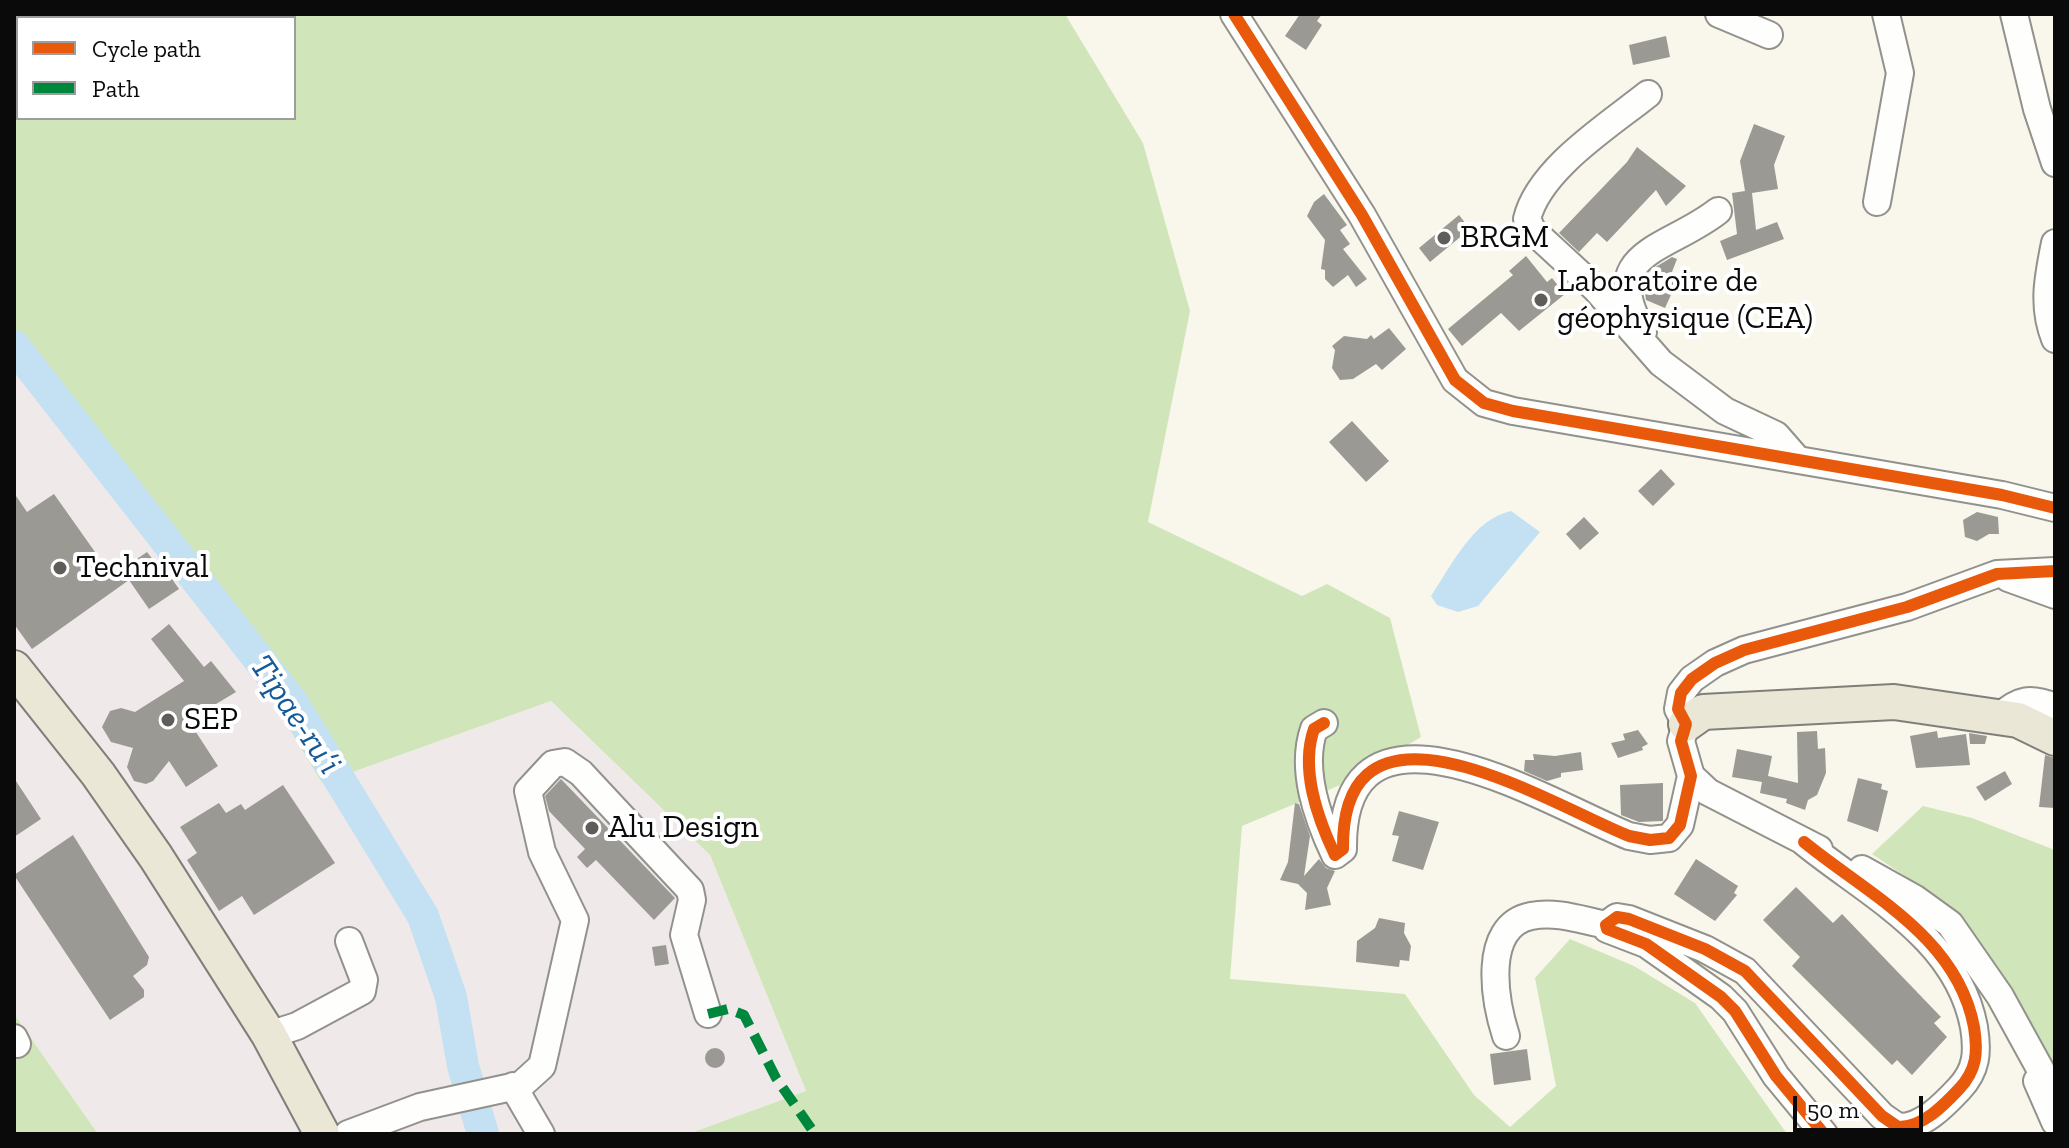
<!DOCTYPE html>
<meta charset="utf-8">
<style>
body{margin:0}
#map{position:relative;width:2069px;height:1148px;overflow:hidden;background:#f9f7ec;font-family:"Zilla Slab",serif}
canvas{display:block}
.frame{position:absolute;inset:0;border:16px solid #0a0a0a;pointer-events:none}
.legend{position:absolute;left:16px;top:16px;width:280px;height:104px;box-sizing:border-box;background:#fff;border:2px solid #9d9d9d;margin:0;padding:10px 14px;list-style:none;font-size:24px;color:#0a0a0a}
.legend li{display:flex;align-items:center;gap:16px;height:40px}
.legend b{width:40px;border:2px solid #9d9d9d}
.scale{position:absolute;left:1793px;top:1096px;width:130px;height:36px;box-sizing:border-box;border:4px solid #0a0a0a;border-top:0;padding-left:10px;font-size:24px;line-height:28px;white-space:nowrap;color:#0a0a0a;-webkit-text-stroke:6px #fff;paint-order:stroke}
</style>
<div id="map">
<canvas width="2069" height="1148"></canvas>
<div class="frame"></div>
<ul class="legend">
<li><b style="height:10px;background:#e8590c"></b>Cycle path</li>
<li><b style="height:10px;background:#00873e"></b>Path</li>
</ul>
<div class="scale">50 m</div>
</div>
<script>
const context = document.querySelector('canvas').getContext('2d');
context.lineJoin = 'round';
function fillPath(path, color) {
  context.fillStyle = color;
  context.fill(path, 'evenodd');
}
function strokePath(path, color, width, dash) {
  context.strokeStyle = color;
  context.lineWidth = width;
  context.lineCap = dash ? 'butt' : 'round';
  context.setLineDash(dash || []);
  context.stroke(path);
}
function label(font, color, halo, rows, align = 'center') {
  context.font = font + ' "Zilla Slab",serif';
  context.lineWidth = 8;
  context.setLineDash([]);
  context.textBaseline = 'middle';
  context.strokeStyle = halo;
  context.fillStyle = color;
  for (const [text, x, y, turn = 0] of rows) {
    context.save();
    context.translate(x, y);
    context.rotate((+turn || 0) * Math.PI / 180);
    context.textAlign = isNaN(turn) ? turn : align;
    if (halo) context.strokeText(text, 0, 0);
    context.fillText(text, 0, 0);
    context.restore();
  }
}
fillPath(new Path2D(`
 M14 366 219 613 322 783 551 701 710 855 806 1091 688 1134H98L14 1014Z`), '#f0e9ea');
fillPath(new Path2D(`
 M14 14H1065L1143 143 1190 311 1148 522 1302 596 1327 584 1390 618 1421 737 1345 783 1242 826 1230 979 1405 994 1474 1095 1510 1127 1556 1086 1535 978 1570 939 1634 966 1695 1003 1787 1134H688L806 1091 710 855 551 701 322 783 219 613 14 366ZM18 18H294V118H18Z
 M1923 806 1972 818 2055 850V1066L2026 1013 1957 911 1872 854Z
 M14 1014 98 1134H14Z`), '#d0e6ba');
fillPath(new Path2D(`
 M1511 511 1540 532 1478 606 1458 612 1437 605 1431 596C1452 565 1473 519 1511 511Z`), '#c3e1f3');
strokePath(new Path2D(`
 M14 346 292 702 423 916 451 997 463 1066 483 1134`), '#c3e1f3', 32);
fillPath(new Path2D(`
 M1300 14H1322L1317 21 1322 25 1306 50 1285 36Z
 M1666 36 1670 57 1633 65 1629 45Z
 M1754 124 1785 136 1774 165 1778 189 1752 193 1756 230 1777 222 1784 239 1727 260 1720 241 1737 234 1732 193 1745 191 1740 161Z
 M1637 147 1686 186 1666 206 1656 190 1607 242 1597 233 1579 252 1559 233 1627 162Z
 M1324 194 1347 225 1340 230 1350 244 1343 249 1367 279 1356 287 1348 275 1333 287 1325 279V270L1321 269 1325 240 1307 216 1314 202Z
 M1459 215 1470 229 1430 262 1419 248Z
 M1526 256 1547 282 1552 278 1565 294 1519 331 1501 313 1462 346 1448 329 1513 275 1509 271Z
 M1672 257 1677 259 1672 272 1680 275 1665 308 1646 300 1644 286 1654 268Z
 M1389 328 1406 349 1382 370 1376 364 1353 379 1340 380 1332 368 1335 350 1332 346 1344 336 1367 339 1371 335 1374 339Z
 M1352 421 1389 461 1366 482 1329 442Z
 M1661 469 1675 484 1653 506 1638 491Z
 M14 493 27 512 54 494 112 576 147 552 154 561 158 559 179 589 149 609 129 580 32 649 14 624Z
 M1977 512 1998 517 1999 534H1989L1977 541 1965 537 1963 520Z
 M1584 517 1599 533 1580 550 1566 534Z
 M169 624 204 667 211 661 236 692 191 719 192 726 218 766 186 787 169 761 153 781 146 784 134 781 127 767 133 748 111 742 102 727 110 711 121 708 135 712 184 681 151 639Z
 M1638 730 1648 744 1642 747 1643 750 1618 758 1611 743 1625 740 1623 734Z
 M1817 731 1818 749 1825 748 1826 773 1817 795 1808 800 1805 810 1786 803 1787 799 1760 793 1762 782 1732 777 1737 749 1772 756 1768 776 1798 783 1797 732Z
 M1937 731 1938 738 1966 734 1970 765 1916 768 1910 736Z
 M1969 733 1987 736 1985 744H1970Z
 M1581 752 1583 770 1561 773V777L1547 781 1524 771 1525 760H1534L1533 754 1555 756Z
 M2045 755 2055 758V808L2039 807Z
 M2005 771 2012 784 1985 801 1976 787Z
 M14 778 41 819 14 837Z
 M1858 778 1882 784 1881 789 1888 791 1878 832 1847 821Z
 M561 779 675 898 654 920 596 860 587 868 577 857 585 849 549 811 545 796Z
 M1663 783V821L1639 822 1621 815 1620 785Z
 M283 785 335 863 254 915 242 896 219 911 187 860 197 853 180 827 219 803 226 813 241 804 245 810Z
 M1295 803 1299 804 1310 836 1304 876 1319 859 1326 868 1335 871 1327 888 1331 905 1305 910 1307 893 1298 884 1280 880 1288 862Z
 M1399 811 1439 822 1423 870 1392 861 1399 836 1392 835Z
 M73 835 149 957 147 965 133 976 144 990V997L110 1020 14 875Z
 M1696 859 1738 886 1734 893 1737 895 1715 921 1674 894Z
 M1796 887 1833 923 1842 914 1941 1017 1934 1023 1947 1037 1912 1075 1897 1060 1892 1065 1792 966 1800 957 1763 920Z
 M1379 918 1405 923 1404 933 1411 946 1409 961 1400 960 1399 967 1356 962 1357 941 1375 928Z
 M666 945 669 964 655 966 652 947Z
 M705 1058a10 10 0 1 1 20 0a10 10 0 1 1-20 0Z
 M1527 1049 1531 1080 1494 1085 1490 1054Z`), '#9b9993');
const minor = new Path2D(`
 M1234 14 1362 215 1455 380 1484 403 1513 411 2002 495 2055 508
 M1719 14 1769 35
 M2014 14 2037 109 2055 163
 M1648 94C1608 126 1539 169 1527 219L1532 230 1596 289 1661 363 1725 411 1776 435 1797 459
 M1877 202 1900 73 1886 14
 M2055 243C2048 278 2042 306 2055 339
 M1643 332C1596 251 1667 251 1718 211
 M2008 578 2055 595
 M1999 717C2019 699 2030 697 2055 707
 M1324 723 1314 729C1300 769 1317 817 1335 855L1343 849C1341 672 1553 806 1629 836L1650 840 1669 838 1680 825 1691 776 1681 741 1686 724 1678 709 1681 693 1692 679 1715 663 1744 650 1907 607 1997 574 2055 571
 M1691 776 1708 792 1819 849
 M1804 842C1869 895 1957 937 1974 1027 1978 1052 1977 1070 1959 1089 1944 1105 1922 1128 1898 1127L1882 1116 1745 971 1705 949 1629 919 1617 917 1606 925 1607 929 1646 944 1721 997 1735 1011 1776 1076 1824 1134
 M1862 869 1914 898 1950 924 2000 996 2055 1096
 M269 1035 297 1026 362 991 364 980 349 941
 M1506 1036C1495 1002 1481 926 1531 916 1557 911 1581 920 1606 925
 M14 1038 17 1044
 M2037 1081 2055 1122
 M513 1086 541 1134
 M348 1134 420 1107 521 1085 542 1066 575 920 542 852 528 791 553 764 565 762 581 773 690 890 692 900 684 935 708 1014`);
const major = new Path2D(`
 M14 668 98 774 156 857 269 1035 322 1134
 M1686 724 1703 712 1894 702 2018 720 2055 738`);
strokePath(minor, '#92918c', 30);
strokePath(major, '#7f7e79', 38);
strokePath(minor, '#fefefc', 26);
strokePath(major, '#ebe7d6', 34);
strokePath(new Path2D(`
 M708 1014 728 1009 744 1015 776 1078 815 1134`), '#00873e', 10, [20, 10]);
strokePath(new Path2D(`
 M1234 14 1362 215 1455 380 1484 403 1513 411 2002 495 2055 508
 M1324 723 1314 729C1300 769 1317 817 1335 855L1343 849C1341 672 1553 806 1629 836L1650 840 1669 838 1680 825 1691 776 1681 741 1686 724 1678 709 1681 693 1692 679 1715 663 1744 650 1907 607 1997 574 2055 571
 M1804 842C1869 895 1957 937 1974 1027 1978 1052 1977 1070 1959 1089 1944 1105 1922 1128 1898 1127L1882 1116 1745 971 1705 949 1629 919 1617 917 1606 925 1607 929 1646 944 1721 997 1735 1011 1776 1076 1824 1134`), '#e8590c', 12);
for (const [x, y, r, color] of [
 [1444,238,8,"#5e5d59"],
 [1541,300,8,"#5e5d59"],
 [60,568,8,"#5e5d59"],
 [168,720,8,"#5e5d59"],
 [592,828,8,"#5e5d59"]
]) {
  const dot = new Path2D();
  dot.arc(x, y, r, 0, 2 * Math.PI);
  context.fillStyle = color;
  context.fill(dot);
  strokePath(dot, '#fff', 3);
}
label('32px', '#0a0a0a', '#fff', [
 ["BRGM",1460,238],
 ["Laboratoire de",1557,282],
 ["géophysique (CEA)",1557,319],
 ["Technival",76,568],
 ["SEP",184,720],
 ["Alu Design",608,828]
], 'left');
label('italic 34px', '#155999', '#fff', [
 ["Tipae-ru’i",295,715,56]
]);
</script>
